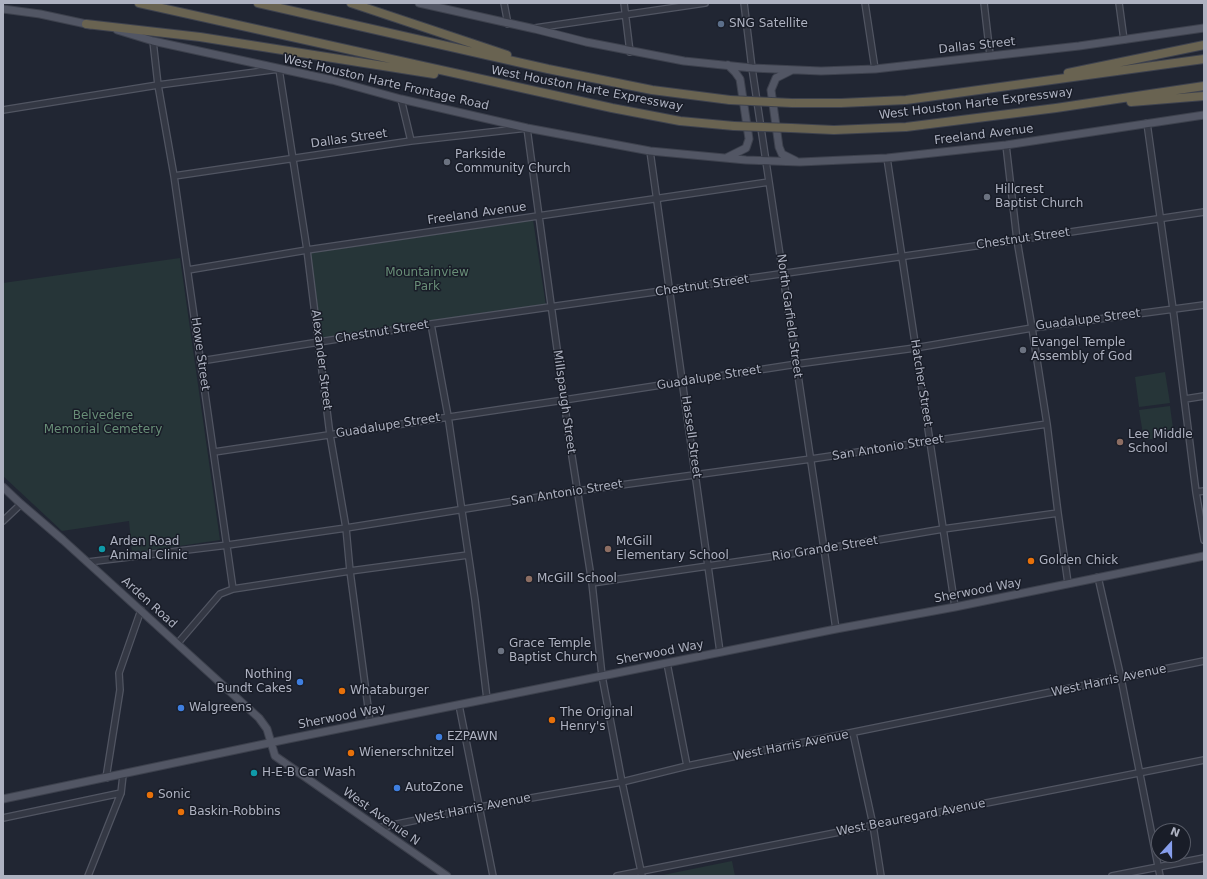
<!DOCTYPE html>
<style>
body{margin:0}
#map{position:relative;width:1207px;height:879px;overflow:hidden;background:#212633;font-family:"DejaVu Sans",sans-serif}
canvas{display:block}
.frame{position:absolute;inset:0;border:4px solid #aeb2c1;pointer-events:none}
.north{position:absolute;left:1151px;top:823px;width:40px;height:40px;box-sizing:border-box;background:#191d28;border:1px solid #555965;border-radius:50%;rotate:21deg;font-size:11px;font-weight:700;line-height:16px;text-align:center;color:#aeb2c1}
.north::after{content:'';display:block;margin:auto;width:14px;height:18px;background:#879eec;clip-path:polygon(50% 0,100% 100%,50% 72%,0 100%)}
</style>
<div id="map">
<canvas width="1207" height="879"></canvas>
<div class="frame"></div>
<div class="north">N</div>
</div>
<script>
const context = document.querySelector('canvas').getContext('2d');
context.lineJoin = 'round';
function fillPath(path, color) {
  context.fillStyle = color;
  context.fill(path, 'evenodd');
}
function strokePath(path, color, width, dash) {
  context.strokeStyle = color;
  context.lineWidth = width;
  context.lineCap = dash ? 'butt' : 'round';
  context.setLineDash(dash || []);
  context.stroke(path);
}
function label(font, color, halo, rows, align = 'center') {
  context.font = font + ' "DejaVu Sans",sans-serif';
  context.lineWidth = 3;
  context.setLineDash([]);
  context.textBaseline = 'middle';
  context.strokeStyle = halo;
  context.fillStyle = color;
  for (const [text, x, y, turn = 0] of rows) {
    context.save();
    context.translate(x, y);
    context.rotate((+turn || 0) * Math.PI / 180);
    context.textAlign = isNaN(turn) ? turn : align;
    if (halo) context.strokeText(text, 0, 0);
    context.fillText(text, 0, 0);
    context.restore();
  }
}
fillPath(new Path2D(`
 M533 220 546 306 322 339 309 253Z
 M180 258 220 540 132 553 129 521 62 531 3 476V283Z
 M1165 372 1170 403 1139 407 1135 377Z
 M1170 406 1174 436 1144 440 1139 410Z
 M732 861 735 876H658Z`), '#263538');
const minor = new Path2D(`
 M504 3 508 24
 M624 3 630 52
 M744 3 752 68 836 629
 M865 3 875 69
 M984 3 990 55
 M1119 3 1124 40
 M535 28 705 3
 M153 41 158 85 174 176 233 589 220 594 178 643
 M401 99 411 141
 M3 110 158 85 279 69 307 250 330 435 346 528 350 571 370 722
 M1147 123 1173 309 1196 492 1204 540
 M1006 145 1017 240 1032 328 1047 424 1058 513 1068 583
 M650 151 720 652
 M887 158 955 607
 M174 176 411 141 527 128 570 444 592 583 602 676 622 782 642 876
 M188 270 307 250 769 182
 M431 324 448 416 475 600 487 699
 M201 361 431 324 1017 240 1204 212
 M1185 399 1204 396
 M214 452 564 400 797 364 915 348 1032 328 1204 305
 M1196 492 1204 491
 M3 521 21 504
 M88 562 228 545 346 528 577 491 811 459 1047 424
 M1098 577 1121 678 1160 876
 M592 583 824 549 943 529 1058 513
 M233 589 350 571 468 555
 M667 663 687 766
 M459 705 493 876
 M853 733 873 825 881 876
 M106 778 120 690 119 673 141 610
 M3 818 121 793
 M378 828 480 807 622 782 687 766 1204 661
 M88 876 121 793 123 775
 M617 876 1204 760
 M1112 876 1204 858`);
const major = new Path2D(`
 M419 3 535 29 586 42 684 61 752 68 821 71 875 69 1079 46 1204 28
 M3 9 40 14 91 25
 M117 30 153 41 332 80 401 99 527 128 650 151 746 160 800 162 887 158 1006 145 1204 115
 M728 65 735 72 740 79 749 139 746 148 728 157
 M792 70 776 78 771 90 779 147 782 154 796 161
 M3 487 21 504 63 540 259 718 267 729 275 756 447 876
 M3 799 288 739 836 629 955 607 1204 556`);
const highway = new Path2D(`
 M139 3 612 108 680 121 734 126
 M258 3 548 69 652 90 730 100
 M351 3 507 55
 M86 24 200 37 434 74
 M1068 73 1204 45
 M1131 102 1204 96
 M792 103H841L906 100 1204 59
 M791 128 834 130 906 127 1056 108 1204 86`);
strokePath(minor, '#515562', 8);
strokePath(major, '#3d414d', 9);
strokePath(highway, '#3e424e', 10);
strokePath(minor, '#343844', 5.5);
strokePath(major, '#525664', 7);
strokePath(highway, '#696351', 8);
const highwayBridge = new Path2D(`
 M730 100 792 103
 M734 126 791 128`);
strokePath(highwayBridge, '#3e424e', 10, []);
strokePath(highwayBridge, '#696351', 8);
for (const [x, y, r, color] of [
 [721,24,4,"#5c6f8a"],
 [447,162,4,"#6b7280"],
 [987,197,4,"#6b7280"],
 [1023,350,4,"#6b7280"],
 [1120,442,4,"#8d6e63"],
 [102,549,4,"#0f9aa8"],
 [608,549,4,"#8d6e63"],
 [1031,561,4,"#e8710a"],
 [529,579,4,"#8d6e63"],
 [501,651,4,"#6b7280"],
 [300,682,4,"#3f7fe0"],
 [342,691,4,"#e8710a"],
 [181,708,4,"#3f7fe0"],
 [552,720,4,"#e8710a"],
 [439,737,4,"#3f7fe0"],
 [351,753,4,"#e8710a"],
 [254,773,4,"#0f9aa8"],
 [397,788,4,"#3f7fe0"],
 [150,795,4,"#e8710a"],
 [181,812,4,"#e8710a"]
]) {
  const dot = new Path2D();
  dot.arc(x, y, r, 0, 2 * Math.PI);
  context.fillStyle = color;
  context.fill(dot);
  strokePath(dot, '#191d28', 1.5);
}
label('12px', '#aeb2c1', '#191d28', [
 ["SNG Satellite",729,24],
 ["Parkside",455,155],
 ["Community Church",455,169],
 ["Hillcrest",995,190],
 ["Baptist Church",995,204],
 ["Evangel Temple",1031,343],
 ["Assembly of God",1031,357],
 ["Lee Middle",1128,435],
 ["School",1128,449],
 ["Arden Road",110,542],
 ["Animal Clinic",110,556],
 ["McGill",616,542],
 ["Elementary School",616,556],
 ["Golden Chick",1039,561],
 ["McGill School",537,579],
 ["Grace Temple",509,644],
 ["Baptist Church",509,658],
 ["Nothing",292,675,"right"],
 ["Bundt Cakes",292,689,"right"],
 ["Whataburger",350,691],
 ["Walgreens",189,708],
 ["The Original",560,713],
 ["Henry's",560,727],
 ["EZPAWN",447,737],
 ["Wienerschnitzel",359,753],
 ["H-E-B Car Wash",262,773],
 ["AutoZone",405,788],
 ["Sonic",158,795],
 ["Baskin-Robbins",189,812]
], 'left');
label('12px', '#aeb2c1', '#191d28', [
 ["Dallas Street",977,46,-6],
 ["West Houston Harte Frontage Road",386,83,13],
 ["West Houston Harte Expressway",587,89,11],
 ["West Houston Harte Expressway",976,104,-7],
 ["Freeland Avenue",984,135,-7],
 ["Dallas Street",349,139,-8],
 ["Freeland Avenue",477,214,-8],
 ["Chestnut Street",1023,239,-8],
 ["Chestnut Street",702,286,-8],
 ["North Garfield Street",789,316,82],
 ["Guadalupe Street",1088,320,-7],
 ["Chestnut Street",382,332,-9],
 ["Howe Street",200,354,82],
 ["Alexander Street",321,360,83],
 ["Guadalupe Street",709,378,-9],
 ["Hatcher Street",921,383,81],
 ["Millspaugh Street",564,402,82],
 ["Guadalupe Street",388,426,-9],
 ["Hassell Street",691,437,82],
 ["San Antonio Street",888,448,-9],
 ["San Antonio Street",567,493,-9],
 ["Rio Grande Street",825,549,-9],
 ["Sherwood Way",978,591,-11],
 ["Arden Road",149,603,42],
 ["Sherwood Way",660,653,-11],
 ["West Harris Avenue",1109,681,-12],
 ["Sherwood Way",342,717,-11],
 ["West Harris Avenue",791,746,-11],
 ["West Harris Avenue",473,809,-11],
 ["West Avenue N",381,817,35],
 ["West Beauregard Avenue",911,818,-11]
]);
label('12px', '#688e77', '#191d28', [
 ["Mountainview",427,273],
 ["Park",427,287],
 ["Belvedere",103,416],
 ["Memorial Cemetery",103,430]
]);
</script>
